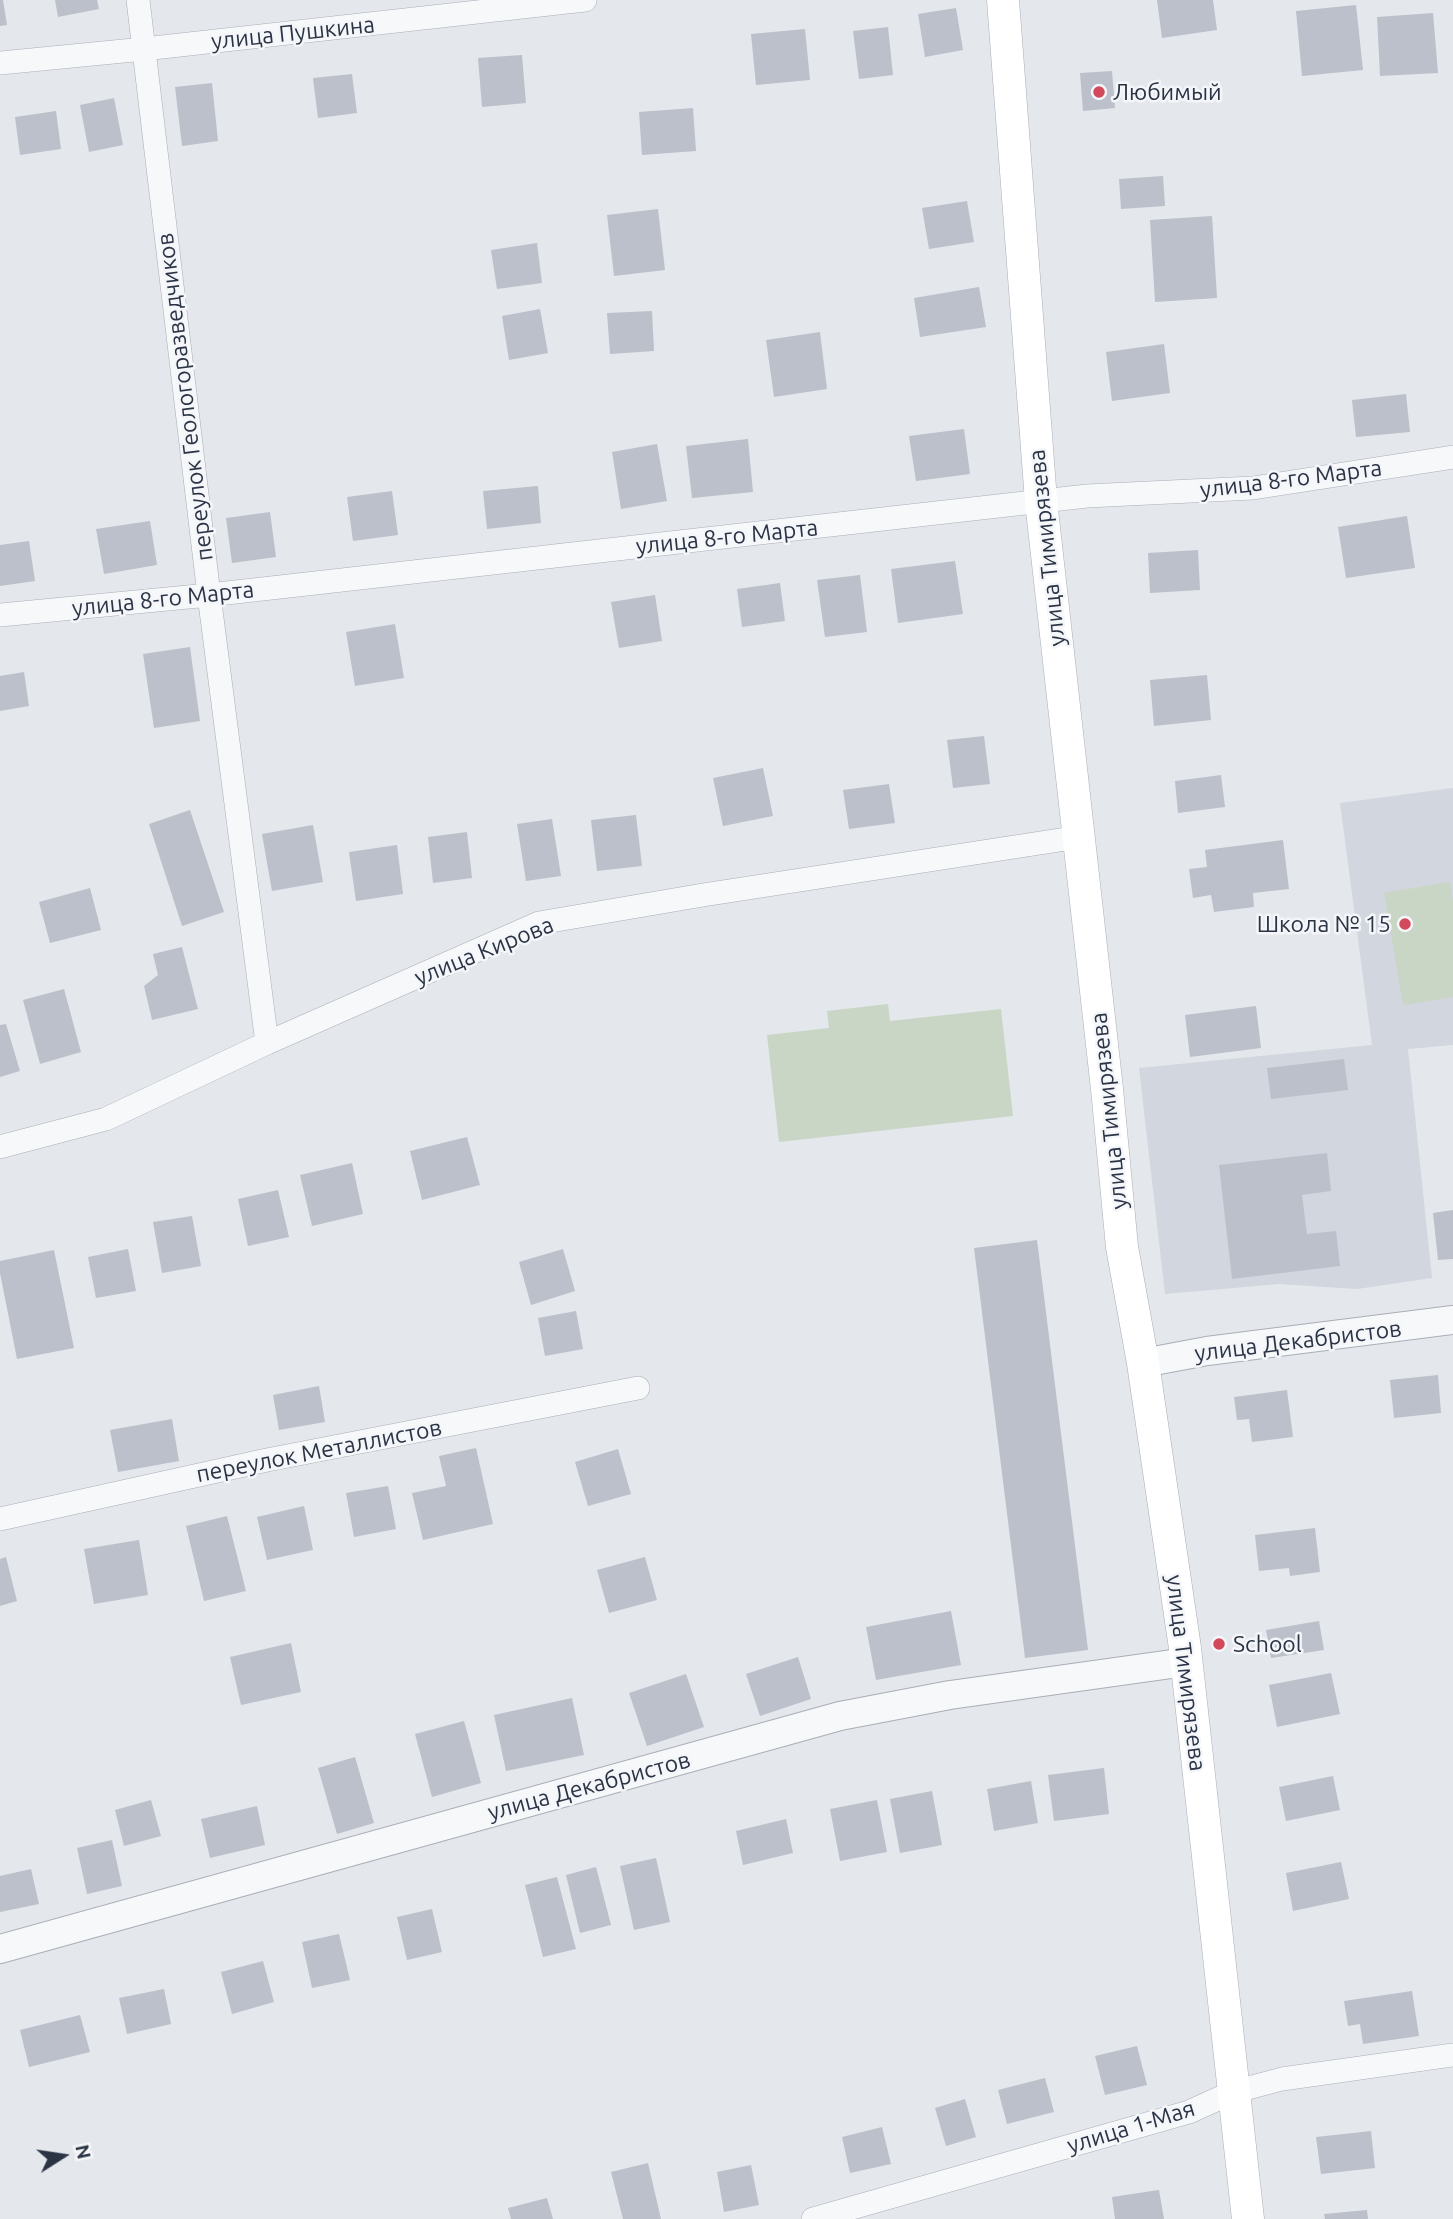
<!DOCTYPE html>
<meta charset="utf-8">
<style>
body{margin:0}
#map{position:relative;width:1453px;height:2219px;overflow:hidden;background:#e4e7ec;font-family:Ubuntu,sans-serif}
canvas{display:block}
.north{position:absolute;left:28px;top:2121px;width:70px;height:70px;-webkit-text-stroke:5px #f4f6f9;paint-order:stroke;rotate:78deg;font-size:19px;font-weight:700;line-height:28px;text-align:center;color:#2b3445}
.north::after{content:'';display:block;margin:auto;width:24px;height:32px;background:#2b3445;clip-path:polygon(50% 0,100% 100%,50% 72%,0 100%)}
</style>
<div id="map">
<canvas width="1453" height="2219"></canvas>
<div class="north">N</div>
</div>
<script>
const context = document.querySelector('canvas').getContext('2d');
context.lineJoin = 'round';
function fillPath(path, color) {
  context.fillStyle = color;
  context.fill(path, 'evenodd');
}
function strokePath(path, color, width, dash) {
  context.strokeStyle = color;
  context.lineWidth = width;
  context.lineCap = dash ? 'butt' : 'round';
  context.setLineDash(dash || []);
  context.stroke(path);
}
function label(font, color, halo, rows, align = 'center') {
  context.font = font + ' Ubuntu,sans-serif';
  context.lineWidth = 5;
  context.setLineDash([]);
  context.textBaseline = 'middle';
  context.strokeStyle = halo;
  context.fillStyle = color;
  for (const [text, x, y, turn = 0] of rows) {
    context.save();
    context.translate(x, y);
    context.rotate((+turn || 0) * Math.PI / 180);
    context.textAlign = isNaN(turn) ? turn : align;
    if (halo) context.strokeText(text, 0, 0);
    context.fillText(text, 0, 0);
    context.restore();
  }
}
fillPath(new Path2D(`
 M1453 788V1045L1408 1049 1432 1278 1357 1289 1279 1284 1165 1294 1139 1068 1372 1045 1340 803Z`), '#d2d6de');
fillPath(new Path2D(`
 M1450 882 1453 901V997L1403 1005 1384 893Z
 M888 1004 890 1021 1001 1009 1013 1116 779 1142 767 1035 829 1028 827 1011Z`), '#c9d6c5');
fillPath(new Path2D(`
 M0 0H3L7 25 0 26Z
 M55 0H97L99 9 58 17Z
 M1157 0H1213L1217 30 1162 38Z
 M1356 5 1363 70 1302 76 1296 11Z
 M956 8 963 50 925 57 918 14Z
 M1433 13 1438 73 1380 76 1377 17Z
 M888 27 893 75 859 79 853 31Z
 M805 29 810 80 756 85 751 34Z
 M522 55 526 103 482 107 478 58Z
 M1112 71 1115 108 1083 111 1080 73Z
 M352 74 357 113 318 118 313 78Z
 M212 83 218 141 182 146 175 87Z
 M114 98 123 145 89 152 80 105Z
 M693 108 696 151 642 155 639 112Z
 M56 111 61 149 20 155 15 117Z
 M1163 176 1165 206 1121 209 1119 179Z
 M967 201 974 242 929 249 922 208Z
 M658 209 665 270 614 276 607 215Z
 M1212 216 1217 298 1155 302 1150 220Z
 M537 243 542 283 497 289 491 250Z
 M979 287 986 327 920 337 914 298Z
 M540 309 548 353 509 360 502 316Z
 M652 311 654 351 610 354 607 313Z
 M820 332 827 389 774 397 766 340Z
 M1164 344 1170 393 1112 401 1106 352Z
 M1406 394 1410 432 1356 437 1352 400Z
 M964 429 970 474 916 481 909 436Z
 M748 439 753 492 692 498 686 446Z
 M657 444 667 501 621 509 612 452Z
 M538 486 541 523 487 529 483 491Z
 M392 491 398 535 353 541 347 497Z
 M270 512 276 557 232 563 226 518Z
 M1407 516 1415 568 1346 578 1338 527Z
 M150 521 157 565 104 574 96 529Z
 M29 541 35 581 0 586V545Z
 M1198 550 1200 590 1150 593 1148 553Z
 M955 561 963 614 898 623 891 569Z
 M860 575 867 632 825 637 817 580Z
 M780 583 785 621 742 627 737 589Z
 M655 595 662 641 619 648 611 602Z
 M395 624 404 678 355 686 346 632Z
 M190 647 200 721 154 728 143 654Z
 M24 672 29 706 0 711V676Z
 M1207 675 1211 720 1154 726 1150 680Z
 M984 736 990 784 953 788 947 740Z
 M763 768 773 816 723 826 713 778Z
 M1221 775 1225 807 1178 813 1175 781Z
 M889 784 895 823 849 829 843 790Z
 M190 810 224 912 182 926 149 824Z
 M636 815 642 866 597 871 591 820Z
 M552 819 561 876 526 881 517 824Z
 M313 825 323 882 272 891 262 834Z
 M467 832 472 878 433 883 428 837Z
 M1283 840 1289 889 1253 893 1254 907 1214 912 1211 895 1193 898 1189 869 1207 867 1205 850Z
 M397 845 403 894 356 901 349 852Z
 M90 888 101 930 50 943 39 902Z
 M182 947 198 1009 152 1020 144 986 158 975 153 954Z
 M64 989 81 1052 40 1064 23 1000Z
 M1256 1006 1261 1048 1190 1057 1185 1015Z
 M6 1024 20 1071 0 1077V1025Z
 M1344 1059 1348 1090 1271 1099 1267 1068Z
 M467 1137 480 1185 422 1200 410 1151Z
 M1327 1153 1331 1191 1302 1195 1307 1234 1336 1231 1340 1266 1232 1279 1219 1165Z
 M352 1163 363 1214 312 1226 300 1175Z
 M278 1190 289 1237 248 1246 238 1199Z
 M1453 1210V1259L1438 1260 1433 1213Z
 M192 1216 201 1266 162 1273 153 1222Z
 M1037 1240 1088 1650 1025 1658 974 1248Z
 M128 1249 136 1291 96 1298 88 1257Z
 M563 1249 575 1291 531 1305 519 1262Z
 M54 1250 74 1348 17 1359 0 1273V1261Z
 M576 1311 583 1349 545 1356 538 1318Z
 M1438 1375 1441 1413 1394 1418 1390 1380Z
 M319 1386 325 1422 279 1430 273 1395Z
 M1287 1390 1293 1437 1252 1442 1249 1419 1237 1420 1234 1397Z
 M172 1419 179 1461 118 1472 110 1430Z
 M476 1448 493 1524 423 1540 412 1493 446 1486 439 1456Z
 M618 1449 631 1494 588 1506 575 1462Z
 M388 1486 396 1529 354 1537 346 1493Z
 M304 1506 313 1550 267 1560 257 1517Z
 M227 1516 246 1591 204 1601 186 1526Z
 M1315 1528 1320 1572 1290 1576 1289 1568 1259 1571 1255 1535Z
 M139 1540 148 1595 94 1604 84 1549Z
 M6 1557 17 1601 0 1606V1559Z
 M645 1557 657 1600 609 1613 597 1570Z
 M951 1611 961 1665 876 1680 866 1627Z
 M1319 1621 1324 1650 1271 1658 1266 1630Z
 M291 1643 301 1692 241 1705 230 1657Z
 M798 1657 811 1699 760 1716 746 1674Z
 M1331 1673 1340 1714 1277 1727 1269 1685Z
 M686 1674 704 1727 647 1746 629 1693Z
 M572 1698 584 1755 506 1771 494 1715Z
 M464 1721 481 1783 432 1797 415 1734Z
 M355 1757 374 1823 337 1834 318 1768Z
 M1104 1768 1109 1814 1054 1821 1048 1775Z
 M1333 1776 1340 1810 1286 1821 1279 1787Z
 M1031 1781 1038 1823 994 1831 987 1789Z
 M932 1791 942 1845 900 1853 890 1799Z
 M151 1800 161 1836 124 1846 115 1810Z
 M877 1800 887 1852 840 1861 830 1809Z
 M257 1806 265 1845 210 1858 201 1819Z
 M786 1819 793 1853 743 1865 736 1831Z
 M112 1840 122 1886 87 1894 77 1848Z
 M656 1858 670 1922 634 1930 620 1866Z
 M1341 1862 1349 1899 1293 1911 1286 1873Z
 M596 1867 611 1925 580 1933 566 1875Z
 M31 1869 39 1904 0 1912V1876Z
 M557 1877 576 1949 543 1957 525 1885Z
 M432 1909 442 1952 407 1960 397 1917Z
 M339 1934 350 1980 312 1988 302 1942Z
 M263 1961 274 2002 232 2014 221 1972Z
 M164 1989 171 2024 127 2034 119 1998Z
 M1412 1991 1419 2036 1363 2044 1360 2024 1348 2026 1344 2001Z
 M80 2015 90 2052 29 2067 20 2030Z
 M1137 2046 1147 2085 1105 2095 1095 2056Z
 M1045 2078 1054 2112 1007 2124 998 2090Z
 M965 2099 976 2137 946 2146 935 2108Z
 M882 2127 891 2164 850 2173 842 2137Z
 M1371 2131 1375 2168 1321 2174 1316 2137Z
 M648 2163 661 2219H623L611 2172Z
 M751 2165 759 2205 724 2212 717 2172Z
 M1159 2190 1164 2219H1115L1112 2197Z
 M547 2198 553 2219H511L508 2208Z
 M1367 2210 1368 2219H1325L1324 2214Z`), '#bbc0ca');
const minor = new Path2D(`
 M138 0 209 595 267 1043
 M0 63 144 49 585 0
 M0 615 209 595 1087 496 1253 488 1453 457
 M0 1147 106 1119 267 1043 539 923 703 895 1079 837
 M0 1519 267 1460 638 1388
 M813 2219 1189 2112 1233 2092 1282 2079 1453 2055`);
const tertiary = new Path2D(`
 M1143 1363 1207 1351 1453 1320
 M0 1949 840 1716 950 1695 1186 1662`);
const secondary = new Path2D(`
 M1003 0 1041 501 1107 1089 1122 1247 1143 1363 1185 1648 1248 2219`);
strokePath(minor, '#a9aeb7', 24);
strokePath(tertiary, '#a9aeb7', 30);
strokePath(secondary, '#a9aeb7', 33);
strokePath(minor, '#f7f8fa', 23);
strokePath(tertiary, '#f7f8fa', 28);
strokePath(secondary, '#fff', 32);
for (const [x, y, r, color] of [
 [1099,92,7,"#d1495b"],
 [1405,924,7,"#d1495b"],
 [1219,1644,7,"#d1495b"]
]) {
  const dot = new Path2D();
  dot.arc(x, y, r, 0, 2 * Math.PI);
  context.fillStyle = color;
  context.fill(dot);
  strokePath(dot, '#f4f6f9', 2.5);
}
label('23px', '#2b3445', '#f4f6f9', [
 ["улица Пушкина",293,33,-6],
 ["переулок Геологоразведчиков",185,397,-97],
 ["улица 8-го Марта",1291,479,-7],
 ["улица 8-го Марта",727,537,-6],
 ["улица Тимирязева",1047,548,-96],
 ["улица 8-го Марта",163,599,-6],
 ["улица Кирова",484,951,-22],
 ["улица Тимирязева",1109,1111,-96],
 ["улица Декабристов",1298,1341,-7],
 ["переулок Металлистов",319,1451,-11],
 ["улица Тимирязева",1186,1673,83],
 ["улица Декабристов",589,1786,-15],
 ["улица 1-Мая",1131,2127,-17]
]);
label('23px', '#2b3445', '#f4f6f9', [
 ["Любимый",1113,92],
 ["Школа № 15",1391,924,"right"],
 ["School",1233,1644]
], 'left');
</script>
